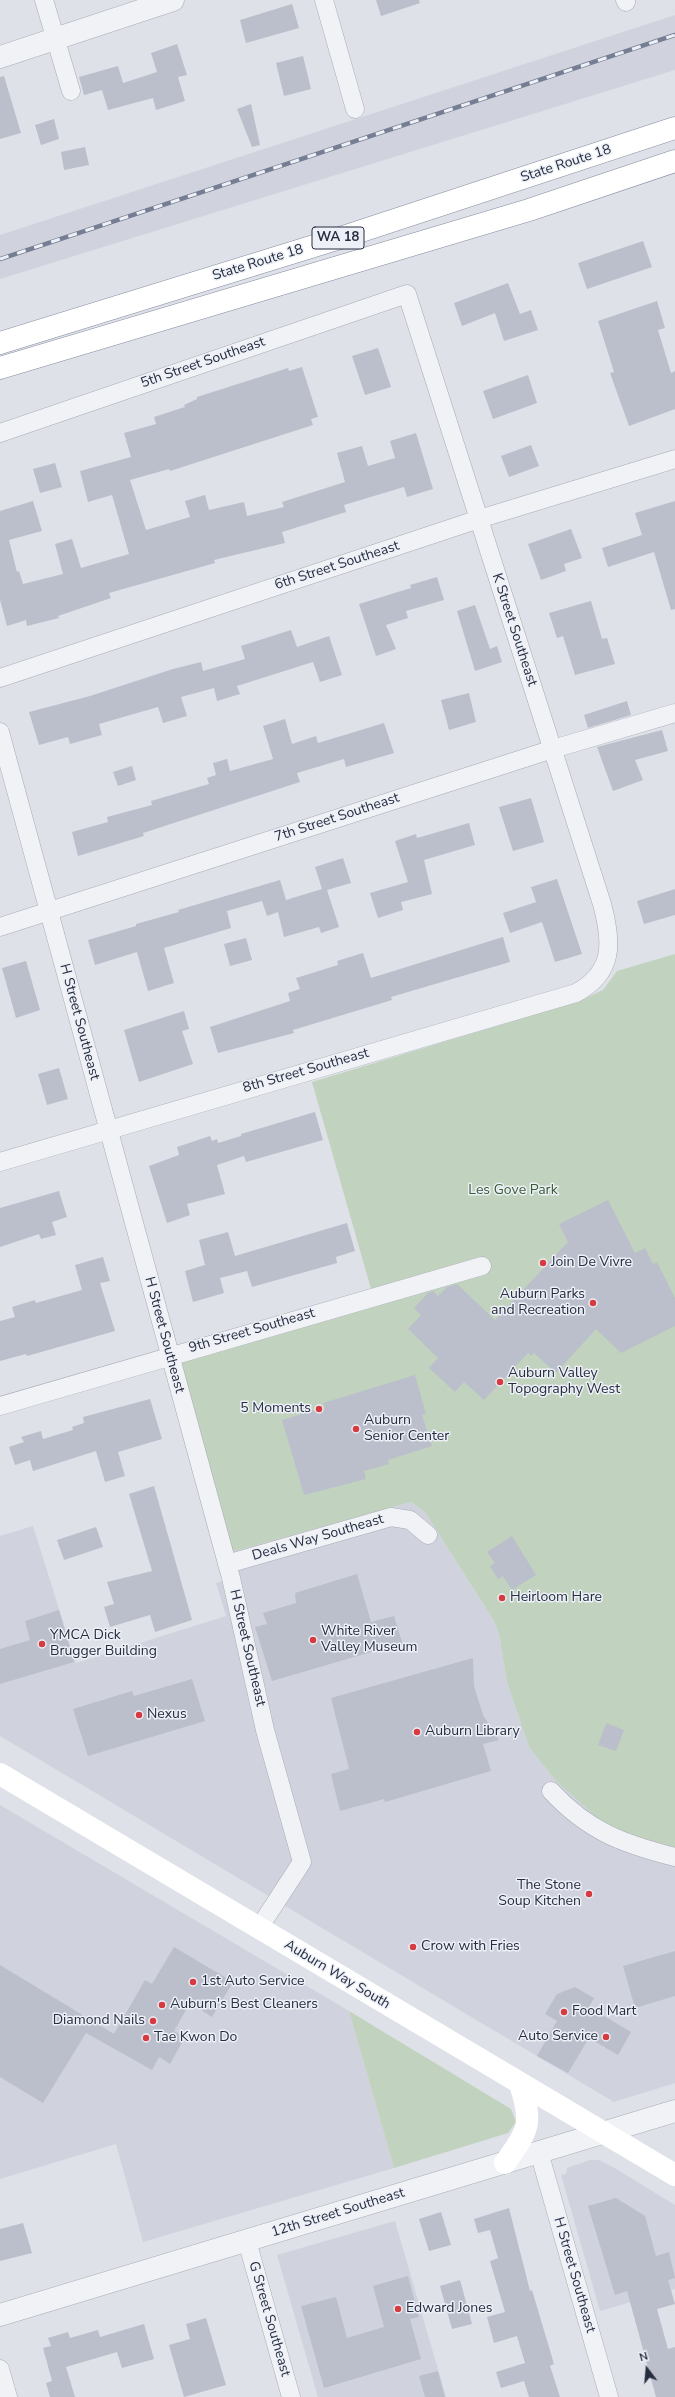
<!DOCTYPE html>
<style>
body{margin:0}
#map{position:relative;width:675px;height:2397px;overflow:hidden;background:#dee1e8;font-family:"Nunito Sans",sans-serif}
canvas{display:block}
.north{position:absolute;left:627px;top:2349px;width:40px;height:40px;-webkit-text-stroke:3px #edf0f6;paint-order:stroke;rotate:344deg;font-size:11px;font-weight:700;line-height:16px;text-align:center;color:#262d40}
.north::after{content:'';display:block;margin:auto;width:14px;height:18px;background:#262d40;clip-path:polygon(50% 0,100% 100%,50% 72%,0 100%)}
</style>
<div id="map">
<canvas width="675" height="2397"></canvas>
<div class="north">N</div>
</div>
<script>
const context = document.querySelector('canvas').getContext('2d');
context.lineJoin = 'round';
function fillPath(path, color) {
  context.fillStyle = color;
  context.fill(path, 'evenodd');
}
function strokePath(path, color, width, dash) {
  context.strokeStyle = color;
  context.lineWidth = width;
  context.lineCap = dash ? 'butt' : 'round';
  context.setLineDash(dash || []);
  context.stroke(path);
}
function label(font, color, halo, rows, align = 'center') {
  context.font = font + ' "Nunito Sans",sans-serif';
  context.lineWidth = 3;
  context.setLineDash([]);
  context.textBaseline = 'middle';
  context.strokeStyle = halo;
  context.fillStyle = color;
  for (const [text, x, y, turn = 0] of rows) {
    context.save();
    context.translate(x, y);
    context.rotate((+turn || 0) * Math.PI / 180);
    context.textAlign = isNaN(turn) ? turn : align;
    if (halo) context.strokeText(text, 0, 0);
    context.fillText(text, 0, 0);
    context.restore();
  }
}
fillPath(new Path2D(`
 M675 15V70L0 279V235Z
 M411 1502 425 1512 494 1621 499 1634 507 1682 529 1747 555 1780 675 1850V2083L614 2102 0 1736V1536L33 1526 76 1663 226 1616 216 1583 230 1578 224 1554Z
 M0 1805 349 2011 394 2168 143 2242 116 2144 0 2179Z
 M590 2160H599L618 2170 675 2205V2289L600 2311 561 2175 566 2174 567 2168Z
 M395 2221 446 2397H318L277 2255Z`), '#d0d3dd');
fillPath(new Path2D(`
 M675 954V1850L619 1834 602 1822 555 1780 529 1747 507 1682 499 1634 494 1621 425 1512 411 1502 224 1554 170 1355 373 1296 312 1082 582 1000 603 990 617 971Z
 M349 2011 511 2109 516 2122 508 2133 394 2168Z`), '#c1d3be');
fillPath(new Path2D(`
 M376 0H419L420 3 381 16Z
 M292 4 299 28 246 43 240 20Z
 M177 44 187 75 178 77 185 101 156 110 153 98 108 110 102 90 84 95 79 77 118 66 123 83 157 72 151 53Z
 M303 56 311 89 284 96 276 63Z
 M4 76 21 133 0 139V77Z
 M251 104 260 145 252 147 237 109Z
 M54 119 59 139 41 145 35 125Z
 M85 147 89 165 64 170 61 152Z
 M643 241 652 267 587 289 578 263Z
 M508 283 520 314 531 310 538 330 504 341 495 313 462 326 454 303Z
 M657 301 665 328 658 330 671 373 675 371V409L629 426 610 373 614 372 598 321Z
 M378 348 391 387 365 395 352 356Z
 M302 367 318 417 311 419 313 425 170 471 169 469 130 480 146 530 190 517 185 501 205 495 209 510 244 502 247 516 284 507 282 502 345 482 337 453 362 446 368 466 395 458 390 441 416 433 433 489 407 497 404 487 344 505 346 512 282 532 285 543 214 560 215 563 109 593 111 598 58 616 59 618 27 626 26 620 7 626 0 600V511L33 501 42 531 9 540 17 572 19 571 23 584 63 574 55 544 72 539 81 568 129 554 112 495 88 502 80 471 131 457 124 433 156 424 154 417 185 407 184 405 197 399V397L288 368 289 371Z
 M528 375 537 403 493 419 483 391Z
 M531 445 539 466 509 477 501 456Z
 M55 463 62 487 40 493 33 469Z
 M675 501V609L671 610 654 552 608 567 602 548 642 535 635 513Z
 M571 529 582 558 564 564 566 571 541 580 528 544Z
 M437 577 444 600 406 611 408 618 386 625 396 649 376 656 359 604 411 588 410 585Z
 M591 601 602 639 607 638 615 664 575 675 563 636 557 638 549 613Z
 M475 605 490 649 497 646 502 662 475 671 457 611Z
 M291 630 297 647 329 636 342 675 320 682 313 662 237 686 240 694 217 701 214 688 181 697 187 716 163 723 158 707 99 724 102 735 70 744 68 737 39 745 29 712 90 696 173 669 201 662 203 671 245 659 241 646Z
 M469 693 476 722 449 730 441 700Z
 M627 701 631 715 588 728 584 715Z
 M285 719 292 744 316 736 318 743 384 723 394 753 346 767 344 759 297 773 300 782 143 833 144 836 78 856 72 832 108 822 107 817 152 805 151 801 209 784 207 778 216 775 213 763 227 759 230 771 273 759 263 726Z
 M662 730 668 751 635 760 643 780 613 791 597 747Z
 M132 766 136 780 118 786 113 772Z
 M531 798 544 842 513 851 499 807Z
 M469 823 475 845 424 860 432 894 401 902 403 910 378 918 370 893 408 882 395 841 416 834 417 838Z
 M343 858 351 883 327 890 339 927 321 933 319 927 284 937 278 912 267 916 262 901 227 911 231 928 164 948 174 983 148 991 137 952 95 965 88 940 136 926V924L179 912 178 910 280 880 286 900 322 889 315 867Z
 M557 879 582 954 555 962 542 922 510 933 503 913 536 902 531 887Z
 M675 889V915L644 924 637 901Z
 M503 937 510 962 391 997 392 1000 293 1030 294 1033 218 1053 210 1027 290 1001 288 993 300 989 296 978 338 965 337 961 363 953 371 978Z
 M246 938 252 960 230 966 224 944Z
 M26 961 40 1010 16 1018 2 968Z
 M184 1011 189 1029 182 1031 193 1064 139 1082 124 1030Z
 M59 1068 68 1099 47 1105 38 1074Z
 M315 1112 323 1140 246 1162 244 1156 217 1165 225 1194 187 1204 190 1215 167 1223 149 1166 179 1155 177 1147 210 1136 212 1141 217 1139 218 1143 241 1136V1134Z
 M59 1191 67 1217 52 1222 56 1235 41 1239 39 1234 0 1247V1208Z
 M608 1200 635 1253 645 1248 653 1264 657 1262 675 1298V1326L621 1353 596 1329 556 1373 534 1353 531 1356 528 1353 484 1400 464 1382 455 1392 429 1368 438 1358 408 1329 421 1315 414 1308 428 1293 433 1291 438 1296 447 1287 457 1284 495 1320 568 1242 559 1224Z
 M347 1223 355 1251 336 1257 337 1263 252 1287 247 1271 220 1278 224 1293 193 1302 185 1271 205 1265 199 1240 228 1232 235 1256Z
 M103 1257 110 1281 100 1283 115 1331 27 1356 26 1354 0 1361V1321L15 1317 12 1307 35 1300 36 1303 82 1290 75 1265Z
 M415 1375 426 1414 422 1415 432 1446 388 1460 389 1464 364 1471 366 1479 304 1495 282 1420 325 1407 323 1403Z
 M150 1399 162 1439 118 1452 125 1476 105 1482 96 1451 33 1471 30 1460 15 1465 9 1447 24 1442 21 1437 41 1431 43 1439 73 1430 72 1427 84 1423 83 1417Z
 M154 1486 192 1620 155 1632 150 1615 110 1627 104 1607 114 1604 107 1582 152 1571 129 1494Z
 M96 1527 103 1547 64 1560 57 1540Z
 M512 1536 536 1575 512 1590 503 1576 498 1579 490 1566 495 1563 487 1552Z
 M357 1574 371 1622 394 1616 403 1645 378 1652V1650L272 1681 255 1627 267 1624 263 1613 296 1603 295 1593Z
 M59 1610 74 1662 0 1684V1649L30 1640 25 1621Z
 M473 1658 474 1686 483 1715 499 1740 483 1744 491 1771 385 1802 384 1799 340 1811 331 1774 349 1769 331 1698Z
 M192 1679 205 1721 88 1756 73 1709 132 1691 134 1696Z
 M606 1723 624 1730 616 1751 598 1745Z
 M174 1947 233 1982 212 2017 190 2003 174 2031 185 2037 170 2064 159 2057 152 2070 86 2033 43 2103 0 2077V1965L114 2034 145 1980 152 1984Z
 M675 1951V1996L635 2008 623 1966Z
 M575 1987 594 1998 589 2007 631 2032 618 2055 589 2038 568 2073 537 2056 557 2021 545 2014 557 1994Z
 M616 2198 645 2216 656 2256 669 2252 675 2278 668 2280 675 2304 657 2309 668 2349 675 2347V2397H656L627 2291 615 2295 588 2206Z
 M509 2208 530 2291 532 2290 554 2364 550 2366 560 2397H529L524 2381 501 2388 496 2372 525 2363 517 2336 494 2343 487 2317 505 2312 490 2261 498 2258 490 2230 478 2233 474 2219Z
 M441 2212 451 2245 429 2251 419 2219Z
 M23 2223 32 2253 0 2261V2229Z
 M408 2276 419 2317 410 2319 421 2359 324 2388 301 2306 336 2297 347 2338 384 2327 373 2286Z
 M460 2280 472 2324 452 2329 440 2286Z
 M206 2318 226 2385 184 2397 169 2345 190 2339 186 2324Z
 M144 2324 154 2359 122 2368 117 2352 66 2367 75 2397H50L46 2383 52 2381 43 2348 51 2346 48 2338 68 2332 70 2338 98 2330 100 2337Z
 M438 2371 445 2397H425L419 2376Z`), '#bbbfcb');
const minor = new Path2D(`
 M44 0 71 91
 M324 0 355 109
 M625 0 626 2
 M0 433 407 294 602 904C612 941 615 972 576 993L0 1162
 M0 678 479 519 675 459
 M0 732 231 1578 265 1730 302 1862 259 1928
 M0 927 553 749 675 713
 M0 1406 482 1266
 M227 1564 391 1517 410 1520 428 1535
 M551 1791C588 1831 623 1844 675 1857
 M539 2152 609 2397
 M247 2241 291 2397
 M0 2369 8 2397`);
const tertiary = new Path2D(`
 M0 57 173 0
 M0 2315 675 2111`);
const motorway = new Path2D(`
 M0 343 340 238 675 128
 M0 368 529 210 675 161`);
strokePath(minor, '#a7abb6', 19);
strokePath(tertiary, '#a7abb6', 23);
strokePath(motorway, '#848ca0', 23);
strokePath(minor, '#f1f2f6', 18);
strokePath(tertiary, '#f1f2f6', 22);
strokePath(new Path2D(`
 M0 1774 675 2175
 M505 2163C529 2129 533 2124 520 2084`), '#fff', 22);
strokePath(motorway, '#fff', 22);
const rail = new Path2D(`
 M0 259 675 35`);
strokePath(rail, '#767e93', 4.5);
strokePath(rail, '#edf0f6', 3, [9]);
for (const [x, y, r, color] of [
 [543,1263,4,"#d53b41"],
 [593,1303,4,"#d53b41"],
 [500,1382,4,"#d53b41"],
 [319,1409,4,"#d53b41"],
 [356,1429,4,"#d53b41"],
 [502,1598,4,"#d53b41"],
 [313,1640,4,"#d53b41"],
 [42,1644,4,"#d53b41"],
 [139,1715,4,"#d53b41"],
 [417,1732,4,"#d53b41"],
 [589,1894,4,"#d53b41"],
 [413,1947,4,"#d53b41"],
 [193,1982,4,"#d53b41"],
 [162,2005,4,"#d53b41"],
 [564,2012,4,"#d53b41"],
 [153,2021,4,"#d53b41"],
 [606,2037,4,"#d53b41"],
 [146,2038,4,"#d53b41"],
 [398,2309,4,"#d53b41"]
]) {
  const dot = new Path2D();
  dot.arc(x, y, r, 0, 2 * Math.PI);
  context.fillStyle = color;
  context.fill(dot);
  strokePath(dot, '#edf0f6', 1.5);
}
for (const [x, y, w] of [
 [338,238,52]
]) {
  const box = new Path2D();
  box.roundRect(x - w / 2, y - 11, w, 22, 3);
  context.fillStyle = '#edf0f6';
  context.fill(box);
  strokePath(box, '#262d40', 1);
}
label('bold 13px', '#262d40', null, [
 ["WA 18",338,238]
]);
label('14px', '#262d40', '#edf0f6', [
 ["State Route 18",566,164,-18],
 ["State Route 18",258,263,-17],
 ["5th Street Southeast",203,363,-19],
 ["6th Street Southeast",337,566,-18],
 ["K Street Southeast",514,630,72],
 ["7th Street Southeast",337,818,-18],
 ["H Street Southeast",79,1022,75],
 ["8th Street Southeast",306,1071,-16],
 ["9th Street Southeast",252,1331,-16],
 ["H Street Southeast",164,1335,75],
 ["Deals Way Southeast",318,1538,-16],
 ["H Street Southeast",247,1648,77],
 ["Auburn Way South",337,1975,31],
 ["12th Street Southeast",338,2213,-17],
 ["H Street Southeast",574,2275,74],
 ["G Street Southeast",269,2319,74]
]);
label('14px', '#365c33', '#edf0f6', [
 ["Les Gove Park",513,1191]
]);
label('14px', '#262d40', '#edf0f6', [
 ["Join De Vivre",551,1263],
 ["Auburn Parks",585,1295,"right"],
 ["and Recreation",585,1311,"right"],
 ["Auburn Valley",508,1374],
 ["Topography West",508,1390],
 ["5 Moments",311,1409,"right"],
 ["Auburn",364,1421],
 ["Senior Center",364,1437],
 ["Heirloom Hare",510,1598],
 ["White River",321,1632],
 ["Valley Museum",321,1648],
 ["YMCA Dick",50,1636],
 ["Brugger Building",50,1652],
 ["Nexus",147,1715],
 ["Auburn Library",425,1732],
 ["The Stone",581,1886,"right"],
 ["Soup Kitchen",581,1902,"right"],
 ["Crow with Fries",421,1947],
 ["1st Auto Service",201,1982],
 ["Auburn's Best Cleaners",170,2005],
 ["Food Mart",572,2012],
 ["Diamond Nails",145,2021,"right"],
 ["Auto Service",598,2037,"right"],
 ["Tae Kwon Do",154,2038],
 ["Edward Jones",406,2309]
], 'left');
</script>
